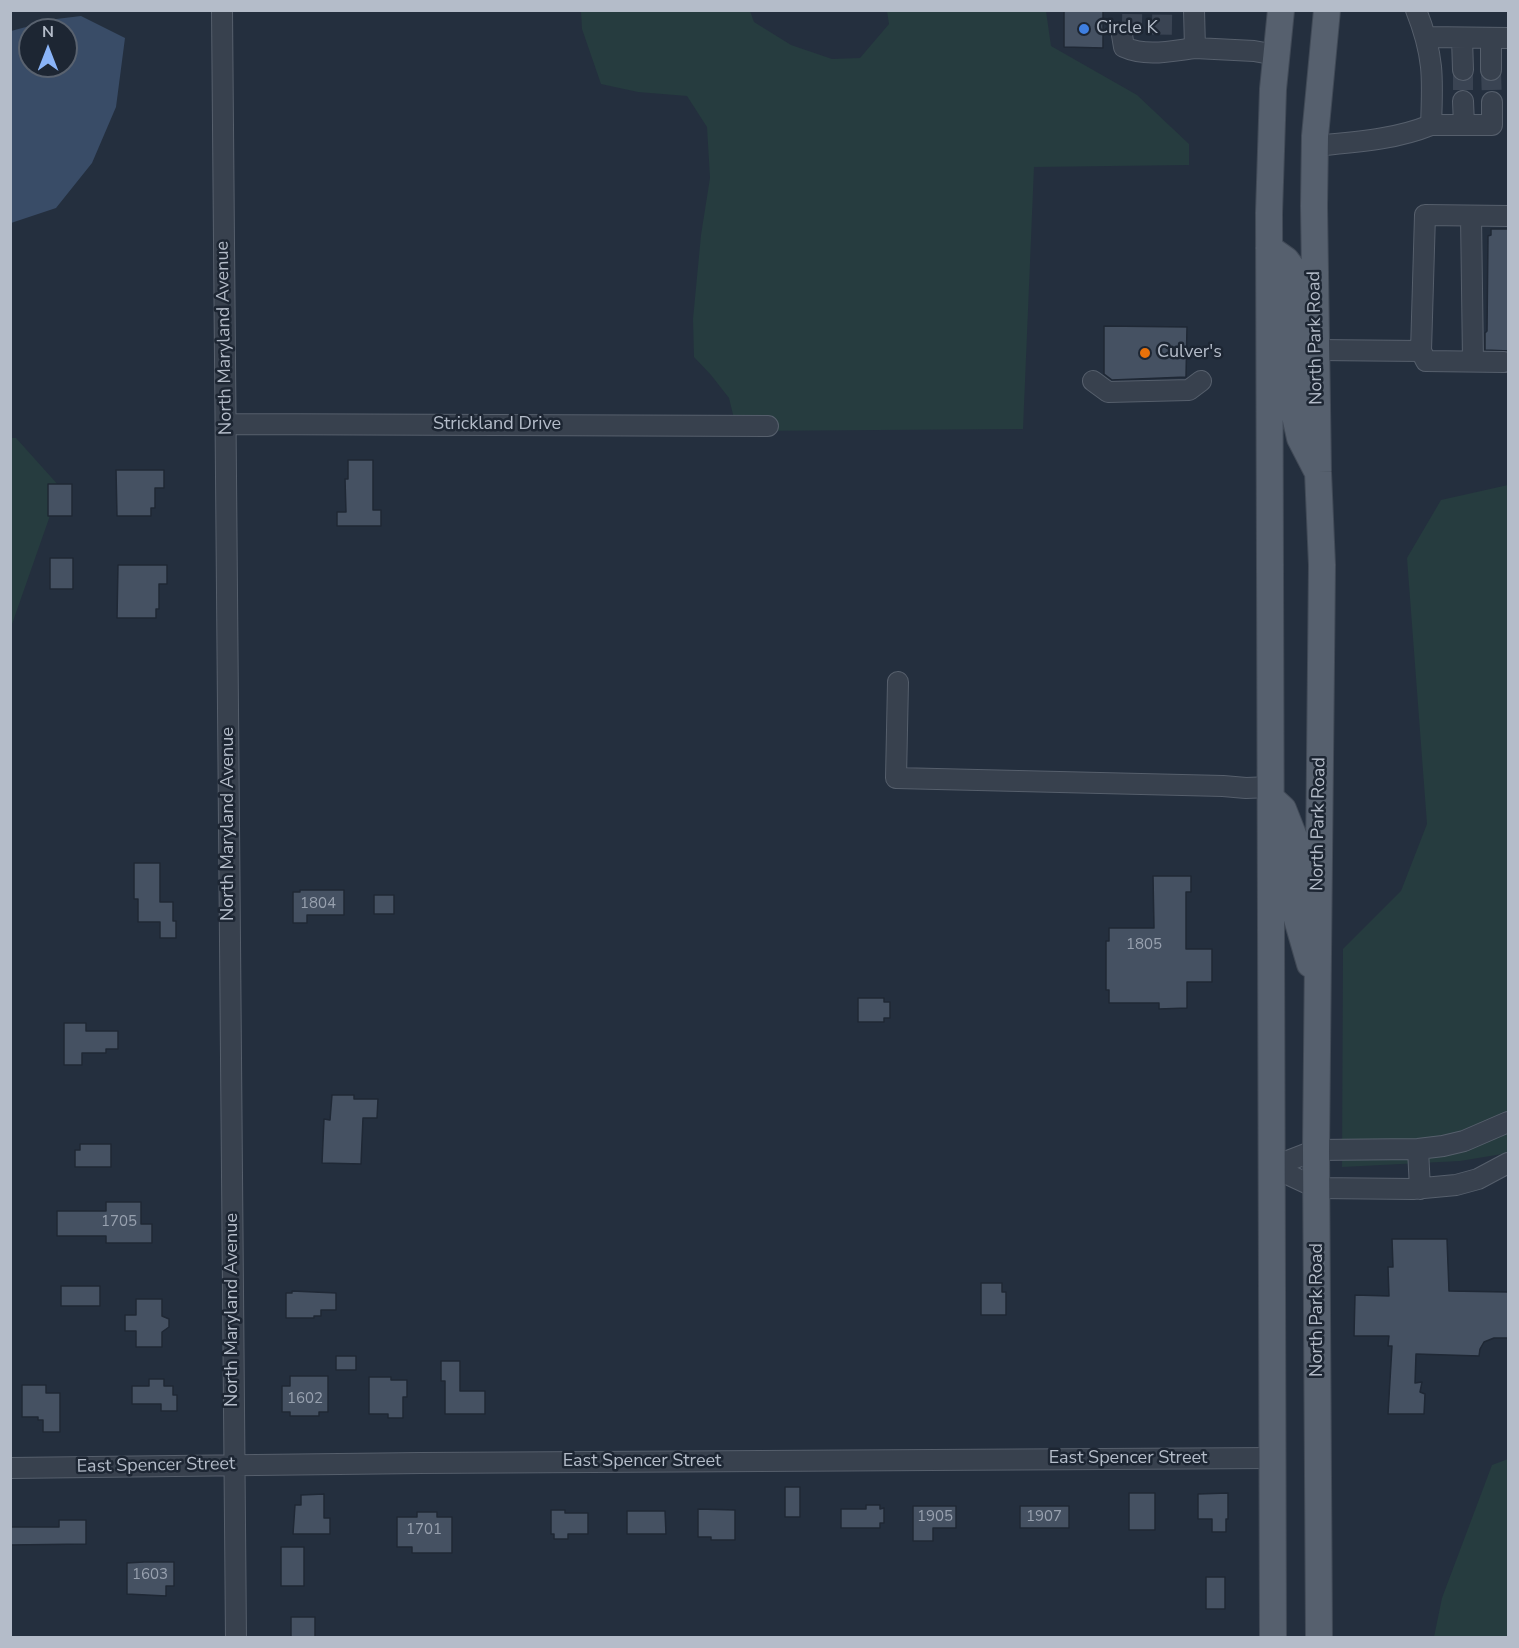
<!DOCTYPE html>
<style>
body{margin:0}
#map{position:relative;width:1519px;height:1648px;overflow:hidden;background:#242f3e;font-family:"Nunito Sans",sans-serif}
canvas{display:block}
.frame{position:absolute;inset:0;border:12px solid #b4bcc9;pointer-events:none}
.north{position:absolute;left:18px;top:18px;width:60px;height:60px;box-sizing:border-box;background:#1d2633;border:2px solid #59626f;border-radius:50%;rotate:0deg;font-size:16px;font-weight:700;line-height:24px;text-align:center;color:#b4bcc9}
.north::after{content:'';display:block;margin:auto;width:21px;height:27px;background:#8ab4f8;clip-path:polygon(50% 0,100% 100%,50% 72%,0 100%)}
</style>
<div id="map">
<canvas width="1519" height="1648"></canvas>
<div class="frame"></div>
<div class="north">N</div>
</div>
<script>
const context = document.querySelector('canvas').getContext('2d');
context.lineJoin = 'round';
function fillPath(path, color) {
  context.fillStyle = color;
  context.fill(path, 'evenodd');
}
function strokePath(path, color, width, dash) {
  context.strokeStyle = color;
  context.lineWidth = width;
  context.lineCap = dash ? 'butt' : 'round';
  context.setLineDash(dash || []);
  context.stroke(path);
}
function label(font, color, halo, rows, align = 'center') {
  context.font = font + ' "Nunito Sans",sans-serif';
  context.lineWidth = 5;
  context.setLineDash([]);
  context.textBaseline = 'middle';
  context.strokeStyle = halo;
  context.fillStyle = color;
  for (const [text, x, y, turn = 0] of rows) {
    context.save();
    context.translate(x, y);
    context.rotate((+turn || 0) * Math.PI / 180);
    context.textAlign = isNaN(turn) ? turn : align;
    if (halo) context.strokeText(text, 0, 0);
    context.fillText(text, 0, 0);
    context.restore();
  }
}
fillPath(new Path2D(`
 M581 11H750L754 22 791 45 832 59 860 58 889 24 887 11H1046L1051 46 1137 95 1189 144V165L1034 167 1023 429 737 431 729 398 711 375 694 357 693 319 701 235 710 178 707 127 687 96 638 92 601 84 582 29Z
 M10 438H16L60 487 11 627Z
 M1508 485V1153L1460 1161 1342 1167 1343 949 1401 891 1427 824 1407 558 1441 500Z
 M1508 1459V1637H1434L1442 1598 1492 1465Z`), '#263c3f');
fillPath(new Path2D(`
 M81 16 125 38 116 107 92 163 56 208 11 223V31L56 19ZM30 30H66V66H30Z`), '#394c67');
const building = new Path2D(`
 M1064 10H1103V48L1064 47Z
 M1491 229H1509V351L1485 350V333L1487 331 1488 236 1491 235Z
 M1104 326 1187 327 1186 377 1112 380 1104 374Z
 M348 460H373V510H381V526H337V512H346L345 479H348Z
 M116 470H164V488H155V508H151V516H117Z
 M48 484H72V516H48Z
 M50 558H73V589H50Z
 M118 565H167V584H159V609H156V618H117Z
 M134 863H160V902H173V921H176V938H160V922H138V899H134Z
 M1153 876H1191V892H1186V949H1212V982H1187V1008L1159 1009V1003H1109V990H1106V941H1109V928H1154Z
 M300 890H344V915H307V923H293V892H300Z
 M374 895H394V914H374Z
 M858 998H884V1002H890V1018H884V1022H858Z
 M64 1023H86V1031H118V1049H106V1053H82V1065H64Z
 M332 1095H354V1099H378L377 1118H363L361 1164 322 1163 324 1119 330 1120Z
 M80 1144H111V1167H75V1150H80Z
 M106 1202H141V1224H152V1243H106V1236H57V1211H106Z
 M1392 1239H1447L1449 1291 1508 1292 1509 1338H1494L1484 1342 1480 1349 1479 1356 1416 1354 1415 1383 1422 1382 1420 1392 1425 1394 1424 1414H1388L1392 1346H1388L1389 1336H1354L1355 1295 1389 1296 1388 1267H1393Z
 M981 1283H1002V1292H1006V1315H981Z
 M61 1286H100V1306H61Z
 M292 1291 336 1293V1310H321V1316H314V1318H286V1293H292Z
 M136 1299H162V1316L169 1319V1327L162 1332V1347H136V1331H125V1315H136Z
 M336 1356H356V1370H336Z
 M441 1361H460V1391H485V1414H445V1381H441Z
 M290 1376H328V1412H319V1416H290V1412H282V1386H290Z
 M369 1377H391V1380H407V1397H403V1418H388V1414H369Z
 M149 1379H164V1386H173V1395H177V1411H161V1404H132V1386H149Z
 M22 1385H46V1393H60V1432H43V1420H38V1417H22Z
 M785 1487H800V1517H785Z
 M1129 1493H1155V1530H1129Z
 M1228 1493V1519H1226V1532H1212V1519H1198V1494Z
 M324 1494V1518H330V1534H293L295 1505H301V1495Z
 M866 1505H880V1509L884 1508V1523H880V1528H841V1509H866Z
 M913 1506H956V1528H933V1541H913Z
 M1020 1506H1069V1528H1020Z
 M698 1509 735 1510V1540H711V1537H698Z
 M551 1510H565V1513H588V1534H568V1539H554V1534H551Z
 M627 1511H665L666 1534H627Z
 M417 1512H437V1517H452V1553H412V1547H397V1517H417Z
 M59 1520H86V1544L10 1545V1527H59Z
 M281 1547H304V1586H281Z
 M144 1562H174V1586H166V1596L127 1594V1563Z
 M1206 1577H1225V1609H1206Z
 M291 1617H315V1638H291Z`);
fillPath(building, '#455162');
strokePath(building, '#1f2835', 1.5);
strokePath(new Path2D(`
 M1122 24 1180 25
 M1463 70V101
 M1491 70 1492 102`), '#3a4453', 20, [20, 10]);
const minor = new Path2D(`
 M222 10 236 1638
 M1194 10 1195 48 1254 51 1276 55
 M1122 35 1124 47C1146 57 1171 51 1195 48
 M1427 37 1508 38
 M1462 38 1463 70
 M1491 38V70
 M1463 101 1464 125
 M1431 125H1492V102
 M1315 146C1355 142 1394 140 1431 125 1433 78 1434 55 1416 10
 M1471 216 1473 361
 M1317 350 1421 351 1425 215 1508 216
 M1421 351 1426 361 1504 362
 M1093 381 1108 392 1189 390 1201 381
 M226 424 768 426
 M898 682 896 778 1223 786 1246 788 1271 787
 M1418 1149 1420 1189
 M1272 1167 1317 1188 1413 1189 1456 1185 1478 1179 1508 1163
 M1272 1167 1316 1150 1418 1149 1443 1146 1464 1141 1508 1122
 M10 1468 421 1463 1273 1458`);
const major = new Path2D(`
 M1269 248 1286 260 1292 268 1293 407 1300 438 1316 469
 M1271 798 1283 809 1294 837 1295 912 1310 964
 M1273 1638 1269 213 1273 89 1281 10
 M1319 1638 1316 1150 1322 565 1318 472 1314 206 1315 136 1327 10`);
strokePath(minor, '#565f6c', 22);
strokePath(major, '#414a57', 28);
strokePath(minor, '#38414e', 20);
strokePath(major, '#56606e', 26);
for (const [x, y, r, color] of [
 [1084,29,6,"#3f7fe0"],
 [1145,353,6,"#e8710a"]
]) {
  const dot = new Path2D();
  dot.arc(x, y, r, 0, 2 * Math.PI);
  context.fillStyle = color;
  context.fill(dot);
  strokePath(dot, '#1d2633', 2);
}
label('15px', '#98a1af', null, [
 ["1804",318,904],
 ["1805",1144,945],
 ["1705",119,1222],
 ["1602",305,1399],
 ["1905",935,1517],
 ["1907",1044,1517],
 ["1701",424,1530],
 ["1603",150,1575]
]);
label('18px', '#b4bcc9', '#1d2633', [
 ["Circle K",1096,29],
 ["Culver's",1157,353]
], 'left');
label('18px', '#b4bcc9', '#1d2633', [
 ["North Maryland Avenue",225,338,-91],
 ["North Park Road",1316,338,-91],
 ["Strickland Drive",497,425],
 ["North Maryland Avenue",229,824,-90],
 ["North Park Road",1319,824,-89],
 ["North Maryland Avenue",233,1310,-90],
 ["North Park Road",1318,1310,-90],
 ["East Spencer Street",1128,1459],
 ["East Spencer Street",642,1462],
 ["East Spencer Street",156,1466,-1]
]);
</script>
